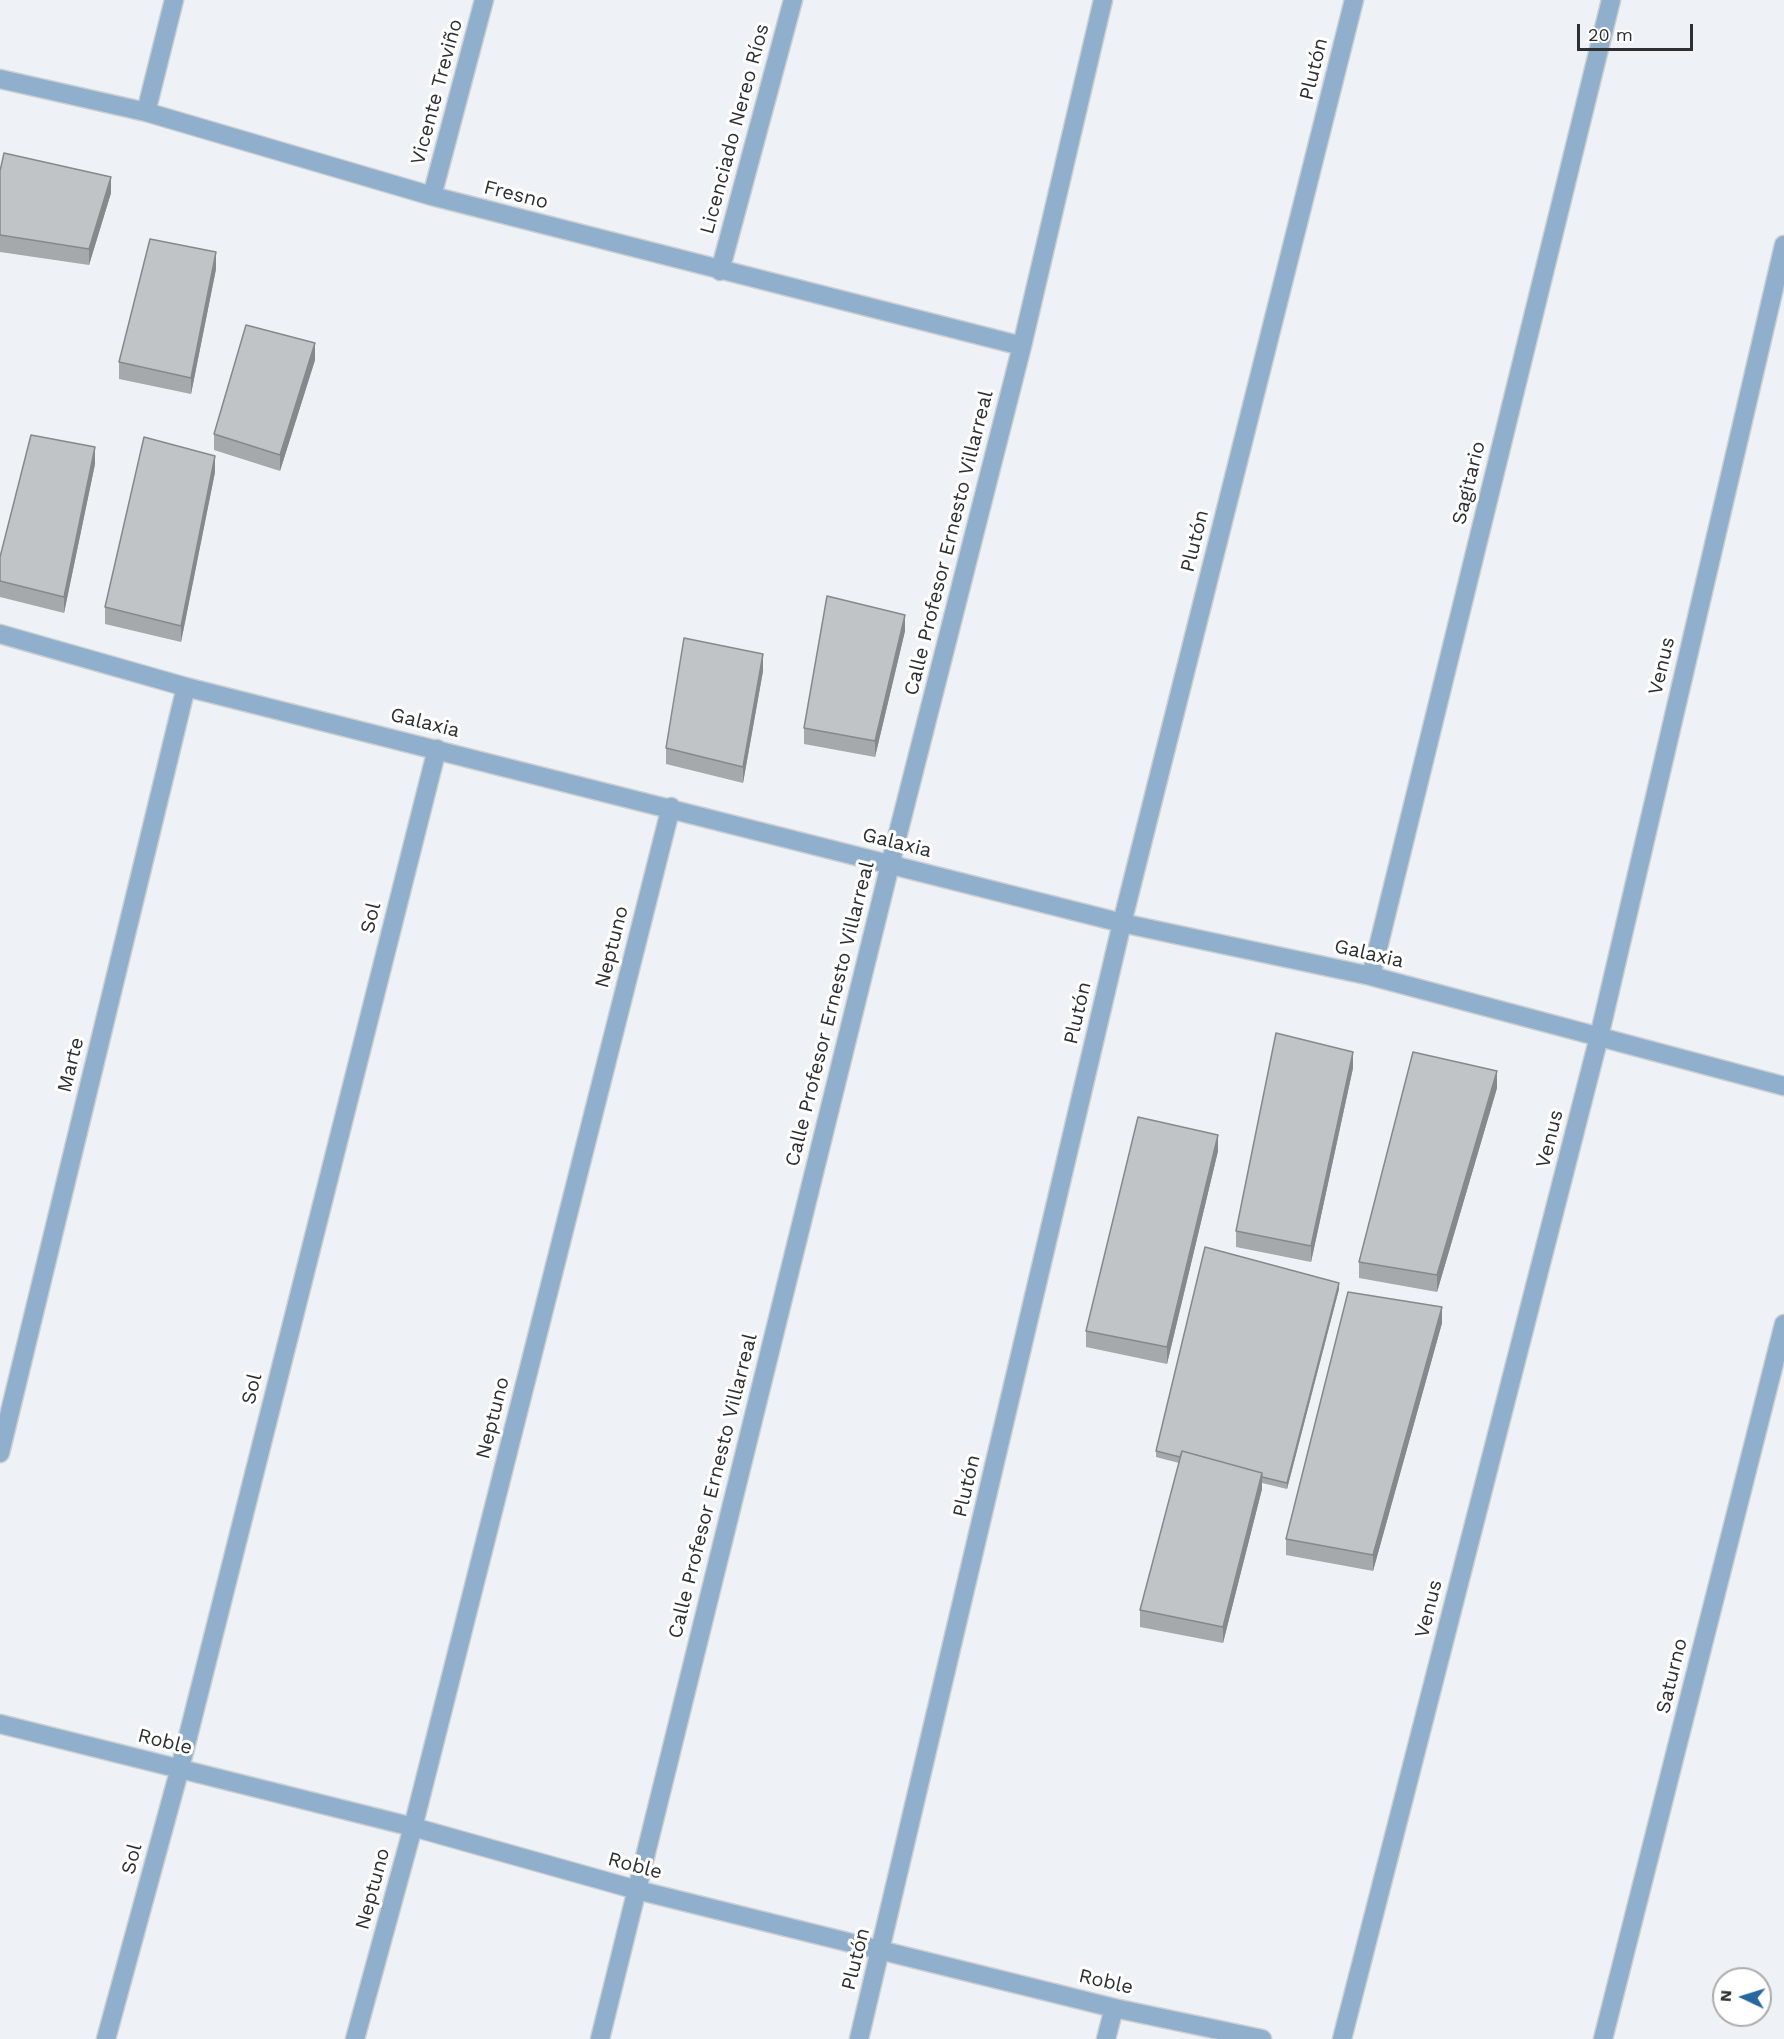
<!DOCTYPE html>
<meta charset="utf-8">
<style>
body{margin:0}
#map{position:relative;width:1784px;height:2039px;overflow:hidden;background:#eef2f6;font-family:"Work Sans",sans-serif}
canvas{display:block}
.north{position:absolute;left:1712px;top:1967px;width:60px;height:60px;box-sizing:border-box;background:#fff;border:2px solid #abacac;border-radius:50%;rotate:274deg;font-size:16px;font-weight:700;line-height:24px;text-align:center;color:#2d2f30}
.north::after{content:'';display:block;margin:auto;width:21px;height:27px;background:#26689e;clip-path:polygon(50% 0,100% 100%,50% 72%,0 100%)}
.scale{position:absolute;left:1577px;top:24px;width:116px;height:27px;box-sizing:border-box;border:3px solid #2d2f30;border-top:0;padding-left:8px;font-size:18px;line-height:21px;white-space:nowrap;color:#2d2f30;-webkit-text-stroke:4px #fff;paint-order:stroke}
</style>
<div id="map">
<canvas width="1784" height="2039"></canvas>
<div class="north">N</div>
<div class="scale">20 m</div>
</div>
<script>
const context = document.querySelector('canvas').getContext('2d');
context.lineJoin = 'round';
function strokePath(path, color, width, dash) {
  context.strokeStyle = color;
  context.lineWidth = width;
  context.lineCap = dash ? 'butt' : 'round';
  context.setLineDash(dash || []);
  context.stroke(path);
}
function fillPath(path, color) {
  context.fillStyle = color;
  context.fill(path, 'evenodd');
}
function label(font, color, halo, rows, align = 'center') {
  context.font = font + ' "Work Sans",sans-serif';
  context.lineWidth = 6;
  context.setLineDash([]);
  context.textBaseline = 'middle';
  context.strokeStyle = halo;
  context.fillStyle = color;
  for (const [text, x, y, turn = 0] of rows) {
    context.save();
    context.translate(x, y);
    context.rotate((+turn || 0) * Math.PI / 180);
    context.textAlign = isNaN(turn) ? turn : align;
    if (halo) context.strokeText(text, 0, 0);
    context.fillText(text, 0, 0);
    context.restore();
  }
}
const minor = new Path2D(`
 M0 79 146 112 432 196 1022 346
 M146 112 174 0
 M432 196 484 0
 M720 271 793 0
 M0 634 186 687 1122 923 1371 976 1784 1086
 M1371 976 1611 0
 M0 1453 186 687
 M0 1724 413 1827 637 1890 1114 2008 1262 2039
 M106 2039 180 1768 437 749
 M355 2039 413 1827 671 807
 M600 2039 890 865 1022 346 1103 0
 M859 2039 1122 923 1354 0
 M1106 2039 1114 2008
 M1342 2039 1599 1037 1784 245
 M1603 2039 1784 1324`);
strokePath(minor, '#cbcfd2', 21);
strokePath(minor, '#8fafcc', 18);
fillPath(new Path2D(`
 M0 171 111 193 89 265 0 252Z
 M216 269 191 394 119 379V362Z
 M315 360 280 471 214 450V434Z
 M95 464 64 613 0 597V557Z
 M215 472 181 642 105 624V607Z
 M905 631 875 757 804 744V728Z
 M763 671 743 783 666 764V748Z
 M1353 1068 1311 1262 1236 1247V1231Z
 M1497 1088 1437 1292 1359 1278V1262Z
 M1218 1151 1167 1364 1086 1347V1331Z
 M1339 1289 1287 1489 1262 1483V1489L1223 1643 1140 1627V1610L1179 1463 1156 1457V1451Z
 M1442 1323 1373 1571 1286 1555V1539Z`), '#a5a9ab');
fillPath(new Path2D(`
 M111 177V193L89 265V249Z
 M216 252V269L191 394V378Z
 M315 343V360L280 471V455Z
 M95 447V464L64 613V597Z
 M215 456V472L181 642V626Z
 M905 615V631L875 757V741Z
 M763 654V671L743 783V767Z
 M1353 1052V1068L1311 1262V1246Z
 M1497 1071V1088L1437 1292V1275Z
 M1218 1135V1151L1167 1364V1347Z
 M1339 1283V1289L1287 1489V1483Z
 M1442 1307V1323L1373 1571V1555Z
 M1262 1473V1489L1223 1643V1627Z`), '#86898b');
const building = new Path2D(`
 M4 153 111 177 89 249 0 235V171Z
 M150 239 216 252 191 378 119 362Z
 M246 325 315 343 280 455 214 434Z
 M31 435 95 447 64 597 0 581V557Z
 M144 437 215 456 181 626 105 607Z
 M827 596 905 615 875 741 804 728Z
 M684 638 763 654 743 767 666 748Z
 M1276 1033 1353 1052 1311 1246 1236 1231Z
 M1413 1052 1497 1071 1437 1275 1359 1262Z
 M1138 1117 1218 1135 1167 1347 1086 1331Z
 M1205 1247 1339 1283 1287 1483 1262 1477V1473L1182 1451 1180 1457 1156 1451Z
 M1348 1292 1442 1307 1373 1555 1286 1539Z
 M1182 1451 1262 1473 1223 1627 1140 1610Z`);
fillPath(building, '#c0c4c7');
strokePath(building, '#86898b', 1.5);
label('20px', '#2d2f30', '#fff', [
 ["Plutón",1314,69,-76],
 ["Vicente Treviño",437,92,-75],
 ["Licenciado Nereo Ríos",735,129,-75],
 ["Fresno",516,195,14],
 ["Sagitario",1469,483,-76],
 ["Plutón",1195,541,-76],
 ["Calle Profesor Ernesto Villarreal",949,543,-76],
 ["Venus",1662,666,-77],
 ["Galaxia",425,723,14],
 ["Galaxia",897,843,14],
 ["Sol",371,918,-76],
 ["Neptuno",612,947,-76],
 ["Galaxia",1369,954,13],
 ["Plutón",1078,1013,-77],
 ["Calle Profesor Ernesto Villarreal",830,1014,-76],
 ["Marte",71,1065,-76],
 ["Venus",1550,1139,-76],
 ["Sol",252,1389,-76],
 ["Neptuno",493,1418,-76],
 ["Calle Profesor Ernesto Villarreal",713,1486,-76],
 ["Plutón",967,1486,-77],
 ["Venus",1429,1609,-76],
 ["Saturno",1672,1676,-76],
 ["Roble",165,1742,14],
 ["Sol",132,1859,-75],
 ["Roble",635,1866,15],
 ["Neptuno",373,1889,-75],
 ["Plutón",856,1959,-76],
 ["Roble",1106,1982,13]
]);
</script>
